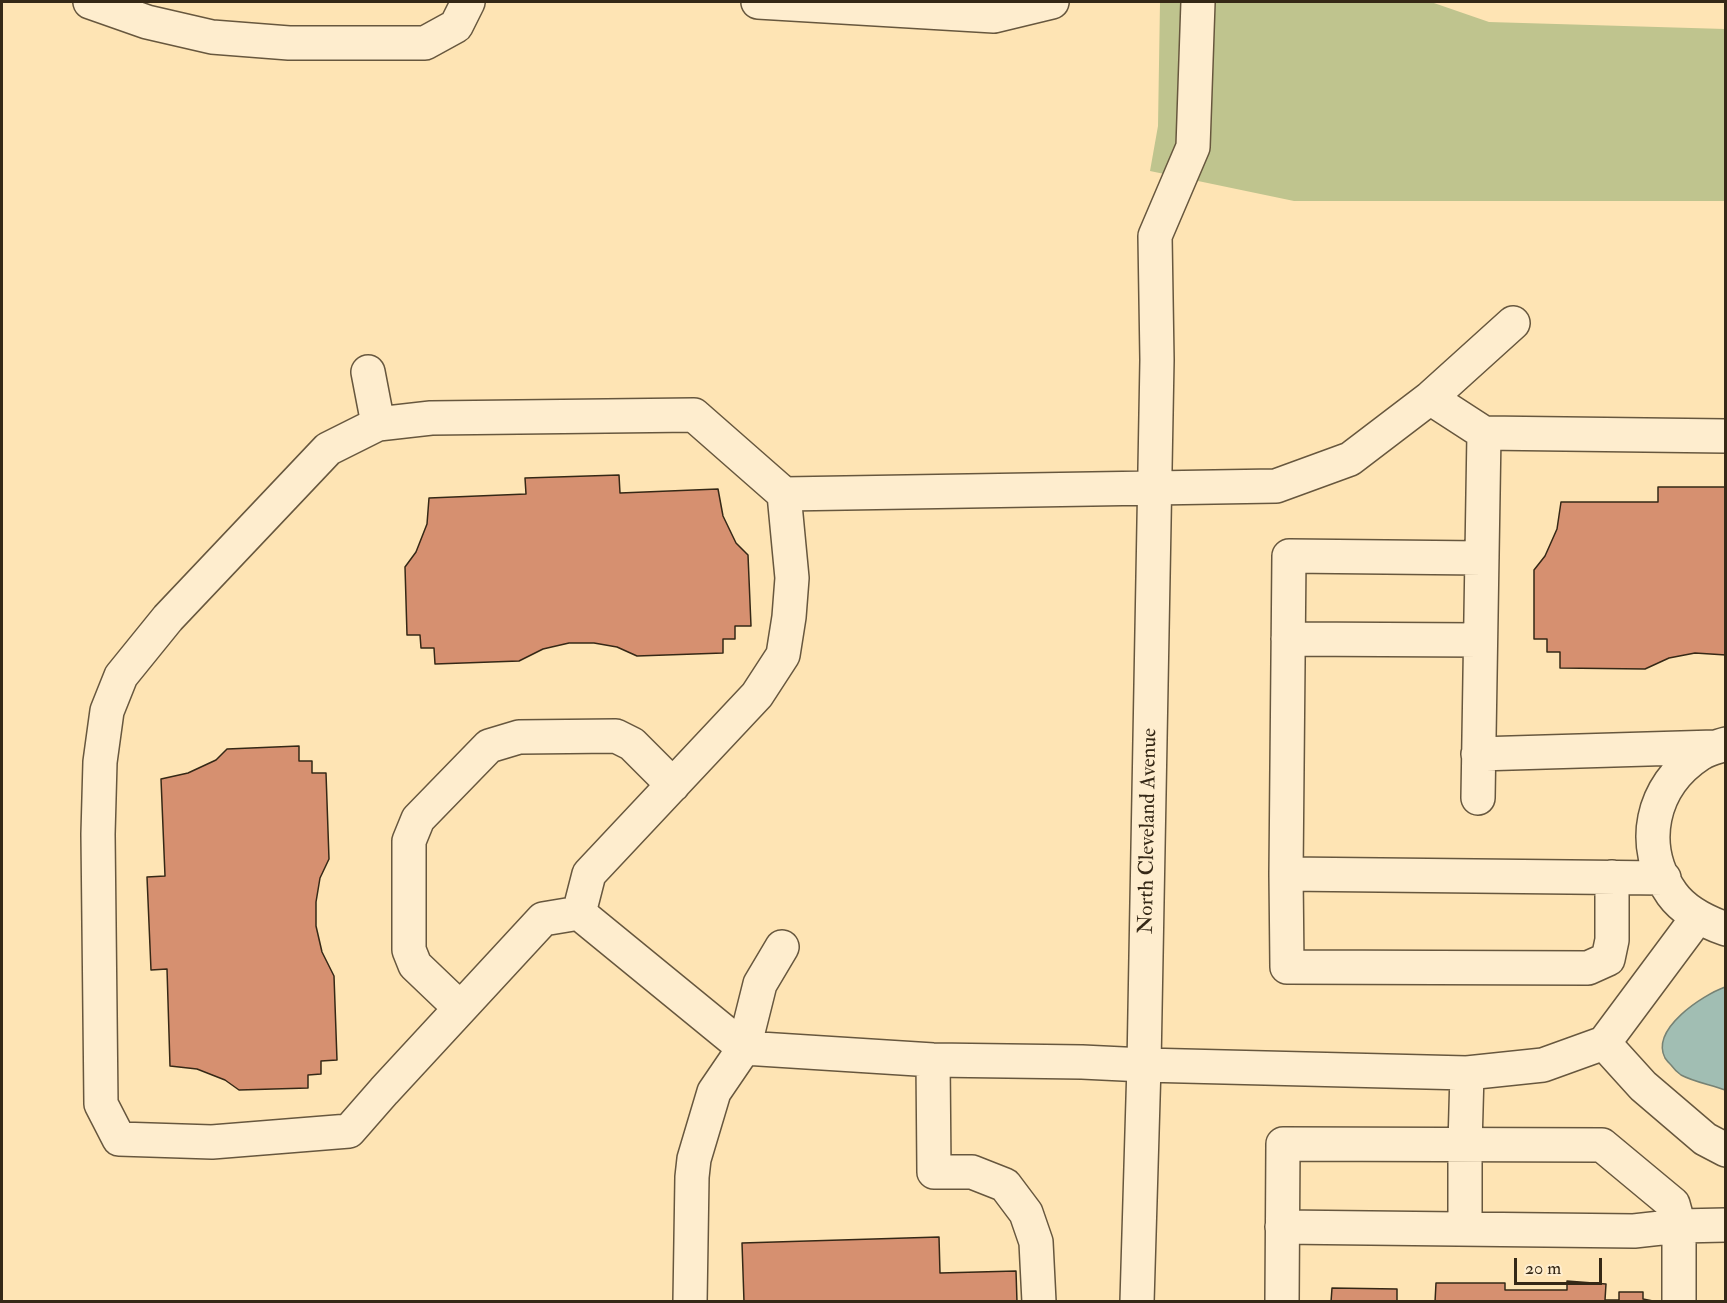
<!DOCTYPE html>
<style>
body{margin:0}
#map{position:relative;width:1727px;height:1303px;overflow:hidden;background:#fee4b4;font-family:"IM FELL Double Pica",serif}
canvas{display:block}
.frame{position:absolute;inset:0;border:3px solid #352816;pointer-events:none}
.scale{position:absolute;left:1514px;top:1258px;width:88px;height:27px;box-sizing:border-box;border:3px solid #352816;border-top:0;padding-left:8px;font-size:18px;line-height:21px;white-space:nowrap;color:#352816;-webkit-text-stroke:4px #feedce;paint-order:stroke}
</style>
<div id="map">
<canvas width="1727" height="1303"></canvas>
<div class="frame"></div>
<div class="scale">20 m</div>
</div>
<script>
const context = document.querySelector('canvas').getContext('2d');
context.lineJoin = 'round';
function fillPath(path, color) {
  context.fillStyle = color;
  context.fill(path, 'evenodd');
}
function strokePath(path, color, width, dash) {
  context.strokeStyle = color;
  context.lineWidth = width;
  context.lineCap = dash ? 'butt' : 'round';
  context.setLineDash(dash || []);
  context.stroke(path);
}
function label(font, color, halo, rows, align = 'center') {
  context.font = font + ' "IM FELL Double Pica",serif';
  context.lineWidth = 4.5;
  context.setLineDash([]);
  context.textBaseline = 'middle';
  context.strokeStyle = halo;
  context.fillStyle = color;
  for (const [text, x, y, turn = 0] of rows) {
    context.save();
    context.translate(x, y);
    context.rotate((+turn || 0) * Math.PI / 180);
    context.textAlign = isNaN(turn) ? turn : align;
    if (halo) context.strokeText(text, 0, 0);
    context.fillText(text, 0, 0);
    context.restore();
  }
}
fillPath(new Path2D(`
 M1160 2H1431L1489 22 1725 29V201H1294L1150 171 1158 126Z`), '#bfc48e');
const water = new Path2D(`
 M1725 987H1726L1725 1090C1712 1085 1694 1082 1681 1075 1678 1073 1674 1069 1671 1065 1669 1063 1667 1061 1665 1058 1650 1029 1703 995 1725 987Z`);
fillPath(water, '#a1beb3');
strokePath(water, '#768274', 1.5);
const building = new Path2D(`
 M619 475 620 493 718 489 723 516 736 543 748 555 751 626H735V639H723V653L637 656 617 647 594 643H569L543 649 519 661 435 664 434 648H421L420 635H407L405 567 416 552 427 524 429 498 526 494 525 478Z
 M1658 487H1726V655L1695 653 1669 658 1645 669 1560 668V652H1547V639H1534V570L1545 556 1557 529 1561 502H1658Z
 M299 746V761H312V773H326L329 859 320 878 316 902V926L322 952 334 976 337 1060 321 1061V1074L308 1075V1088L239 1090 225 1080 197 1069 170 1066 167 969 151 970 147 877 165 876 161 779 188 773 216 760 227 749Z
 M939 1237 940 1273 1016 1271 1017 1302H744L742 1243Z
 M1567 1281 1606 1284 1605 1300H1619V1292H1643V1299L1658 1302H1435L1436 1283H1505V1290H1567Z
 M1332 1288 1397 1289V1302H1331Z`);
fillPath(building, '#d69070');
strokePath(building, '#352816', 1.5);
const minor = new Path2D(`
 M90 2 147 22 212 37 289 43H425L456 26 468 2
 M758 2 994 16 1052 2
 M368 372 378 424
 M1430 398 1484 433 1478 798
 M694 415 784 494 792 578 789 617 783 655 757 695 589 874 579 913 543 919 384 1091 349 1131 212 1142 119 1139 101 1104 98 834 100 762 107 711 121 676 168 618 328 449 378 424 431 418Z
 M1484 433 1726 436
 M784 494 1276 486 1350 459 1430 398 1513 323
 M1482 558 1289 556 1286 874 1664 878
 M1288 639 1480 640
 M1726 744C1717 747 1707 749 1700 754 1651 786 1638 846 1672 894 1685 912 1706 922 1726 929
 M1478 754 1715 747
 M1286 874 1287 967 1588 968 1608 959 1612 940V877
 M579 913 744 1048 933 1060 1082 1062 1144 1065 1467 1073 1543 1065 1604 1043 1643 1086 1705 1139 1726 1150
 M460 1008 415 965 409 950V841L418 819 489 746 519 737 616 736 632 744 673 785
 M1604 1043 1697 918
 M933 1060 934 1172H972L1005 1185 1026 1213 1036 1242 1039 1302
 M1282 1227 1634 1231 1679 1226 1726 1225
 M1465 1229V1145L1467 1073
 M690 1302 692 1177 694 1159 714 1092 744 1048 760 984 782 947
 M1137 1302 1144 1065 1157 360 1155 236 1193 147 1198 2
 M1282 1302 1283 1144 1602 1145 1673 1204 1679 1226V1302`);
strokePath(minor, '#67573e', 36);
strokePath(minor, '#feedce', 33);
label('21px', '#352816', '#feedce', [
 ["North Cleveland Avenue",1149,831,-89]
]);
</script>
